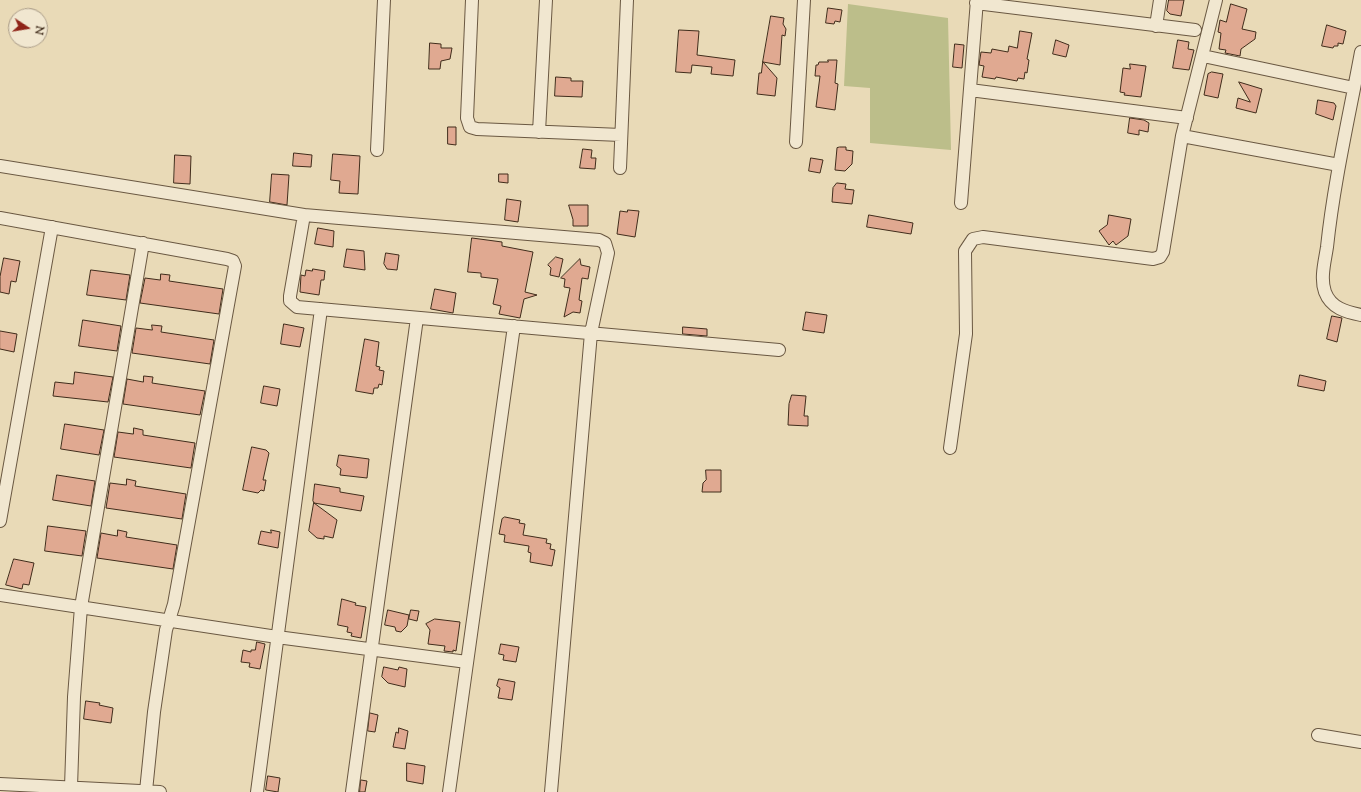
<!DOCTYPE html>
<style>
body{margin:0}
#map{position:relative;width:1361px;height:792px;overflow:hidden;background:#e9dab7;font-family:"Sorts Mill Goudy",serif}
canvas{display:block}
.north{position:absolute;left:8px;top:8px;width:40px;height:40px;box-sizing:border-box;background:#f1e7d0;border:1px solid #aa9c88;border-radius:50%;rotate:102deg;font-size:11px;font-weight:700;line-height:16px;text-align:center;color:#402c1b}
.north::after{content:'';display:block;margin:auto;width:14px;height:18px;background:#8f2418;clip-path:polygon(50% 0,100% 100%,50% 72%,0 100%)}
</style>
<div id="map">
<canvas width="1361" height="792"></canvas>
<div class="north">N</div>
</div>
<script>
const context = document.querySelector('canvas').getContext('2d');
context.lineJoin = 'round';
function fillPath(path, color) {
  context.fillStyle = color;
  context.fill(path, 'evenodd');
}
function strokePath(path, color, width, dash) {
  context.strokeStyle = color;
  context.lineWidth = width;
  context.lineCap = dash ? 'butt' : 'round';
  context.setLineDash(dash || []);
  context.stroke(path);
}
fillPath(new Path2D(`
 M848 4 948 18 951 150 870 143V88L844 86Z`), '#bcbe8a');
const building = new Path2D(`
 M1169 0H1184L1181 16 1170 14 1167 11Z
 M1231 4 1247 9 1242 29 1256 32 1255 39 1241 49 1240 56 1225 53 1226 50 1219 49 1221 33 1218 32 1220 20 1226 22Z
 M828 8 842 10 840 22 835 21 834 24 826 23Z
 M771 16 784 18 783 24 786 29 785 36 782 35 780 65 763 62Z
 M1327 25 1346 31 1343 44 1338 43V46H1334L1333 48 1322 46Z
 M679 30 699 31 697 55 735 60 733 76 711 74 712 67 692 65 691 73 676 72Z
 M1020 31 1032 33 1027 59 1029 60 1027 73 1025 72 1024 79 1018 78 1017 81 996 77 995 79 982 77 984 66 979 65 981 52 991 53 992 49 1008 52 1009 46 1017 48Z
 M1056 40 1069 45 1066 57 1053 54Z
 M1178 40 1189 42 1188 49 1194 50 1189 70 1173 68Z
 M430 43 441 44V48H452L450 59 441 61 440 69H429Z
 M955 44 964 45 962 68 953 67Z
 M828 60H837L835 83 838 84 835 110 816 107 820 76H815L816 65H818L819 62H828Z
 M763 62 777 78 775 96 757 94 759 73H761Z
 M1130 64 1146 66 1141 97 1124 95 1125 93 1120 92 1123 68 1130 69Z
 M1212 72 1223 74 1218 98 1204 95 1208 74Z
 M556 77 571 78V81H583L582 97 555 96Z
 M1239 82 1262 89 1256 113 1236 108 1238 98 1250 102Z
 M1318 100 1334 103 1336 106 1333 120 1316 114Z
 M1130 118 1144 120 1149 123 1148 132 1139 130V135L1128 133Z
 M448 127H456V145L448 144Z
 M840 147H846V150L853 151 852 164 845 171 835 170 837 148Z
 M583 149 592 150 591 158H596L595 169 580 168Z
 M294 153 312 155 311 167 293 166Z
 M333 154 360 156 358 194 339 193 340 181 331 180Z
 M175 155 191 156 190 184 174 183Z
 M811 158 823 160 820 173 809 171Z
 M272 174 289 175 287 205 270 202Z
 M499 174H508V183L499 182Z
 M837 183 846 184 845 189 854 190 852 204 832 202 833 188Z
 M507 199 521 201 518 222 505 220Z
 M569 205H588V226H573V220Z
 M628 210 639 211 635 237 617 234 620 211 627 212Z
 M869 215 913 223 911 234 867 227Z
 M1109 215 1131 219 1128 236 1116 245 1113 241 1109 245 1099 231 1107 225Z
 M318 228 334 231 333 247 315 244Z
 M472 238 502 242V246L533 252 525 292 537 295 524 299 520 318 499 314 501 306 493 304 498 279 481 277V273L468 272Z
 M347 249 364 251 365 270 344 267Z
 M386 253 399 255 397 270 387 269 384 264Z
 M556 257 563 259 559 277 550 275 551 268 548 265Z
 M4 258 20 261 16 282 11 281 9 294 0 292V277Z
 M580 259 581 265 590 267 588 279 582 278 579 300 582 301 580 313 573 312 564 317 570 288 564 287 565 279 561 278Z
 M313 269 325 271 324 280H321L319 295 300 292 301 275 305 276 306 270 312 271Z
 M91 270 130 275 126 300 87 295Z
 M161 274 170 275 169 281 223 289 219 314 140 303 145 278 160 280Z
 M435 289 456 293 453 313 431 309Z
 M806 312 827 315 824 333 803 330Z
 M1332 316 1342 318 1337 342 1327 339Z
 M83 320 121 326 117 351 79 346Z
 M284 324 304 328 300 347 281 344Z
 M152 325 162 326 161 332 214 340 210 364 132 353 136 328 152 330Z
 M683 327 707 329V336L683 334Z
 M0 331 17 334 14 352 0 349Z
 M365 339 379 342 376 366 380 367 379 370 384 371 382 385 379 384 378 388H374L373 394 356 391Z
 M75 372 113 377 108 402 53 396 55 382 73 384Z
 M1300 375 1326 381 1324 391 1298 386Z
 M144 376 153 377 152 383 205 391 200 415 123 404 127 379 143 382Z
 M264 386 280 389 277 406 261 403Z
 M792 395 806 396 804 416H808V426L788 425 789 404Z
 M65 424 104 430 99 455 61 449Z
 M134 428 143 430V435L195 443 191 468 114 457 118 432 133 434Z
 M252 447 266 450 269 453 263 480H266L264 491 261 490 258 493 243 490Z
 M339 455 369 459 367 478 340 475 341 469 337 466Z
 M706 470H721V492H702L703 483 706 480Z
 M57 475 95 481 91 506 53 500Z
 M127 479 136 481 135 486 186 494 182 519 106 508 110 483 126 485Z
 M315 484 340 488V492L364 496 361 511 314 503 313 501Z
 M314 503 337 520 333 538 324 536V539L317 538 309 531Z
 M505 517 520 520 519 523 525 524 523 535 547 539 546 543 551 544 550 549 555 550 552 566 530 562 531 553 528 552 529 546 504 542 505 535 499 534 502 519Z
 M48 526 86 531 82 556 45 551Z
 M118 530 127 532 126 537 177 545 173 569 97 558 101 533 117 536Z
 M271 530 280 532 278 548 258 544 261 531 271 533Z
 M14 559 34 563 29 585 23 584 22 589 6 585Z
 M342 599 356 603 355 605 366 607 361 638 351 636 352 633 347 632 348 627 338 625Z
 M388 610 409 615 407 626 401 632 396 631 395 627 385 625Z
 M411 610 419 611 417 621 409 619Z
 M435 619 460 622 456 651 453 650V652L444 651 445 646 428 644 430 630 426 624Z
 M257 642 265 644 260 669 249 667 250 663 241 662 243 650 251 652V650H255Z
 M501 644 519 647 516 662 503 660 504 655 499 654Z
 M384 667 398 670 399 667 407 669 405 687 388 683 382 677Z
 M499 679 515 682 512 700 498 698 500 688 497 686Z
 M86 701 100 703 99 705 113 708 111 723 84 719Z
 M370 713 378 715 375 732 368 731Z
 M399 728 408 731 405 749 393 747 396 732 398 733Z
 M407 763 425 766 423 784 407 781Z
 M268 776 280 778 278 792 266 790Z
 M361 780 367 781 365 792H360Z`);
fillPath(building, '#e0a991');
strokePath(building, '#402c1b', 1);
const minor = new Path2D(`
 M472 0 467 118 470 127 477 129 621 135
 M976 3 1195 30
 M1156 26 1160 0
 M1361 52C1349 117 1334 181 1327 247 1325 261 1320 278 1325 292 1331 308 1346 312 1361 315
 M1203 56 1354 88
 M970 90 1187 118
 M539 132 546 0
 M1182 136 1339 165
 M796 142 804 0
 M377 150 384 0
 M0 166 304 215 599 240 605 243 608 253 591 333 551 792
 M620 168 627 0
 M961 203 977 0
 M304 215 290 296V301L297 307 779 350
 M0 218 227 259 233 261 235 266 174 604 166 630 154 712 146 791
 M950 448 966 334 965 251 973 239 983 237 1153 259 1160 257 1163 252 1182 136 1216 0
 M0 521 52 227
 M0 595 277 637 467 662
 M1318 735 1361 742
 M0 784 160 792
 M71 787 74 697 81 607 143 243
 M257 792 321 309
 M352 792 417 318
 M449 792 514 326`);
strokePath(minor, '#6a5842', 14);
strokePath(minor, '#f1e7d0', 12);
</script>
